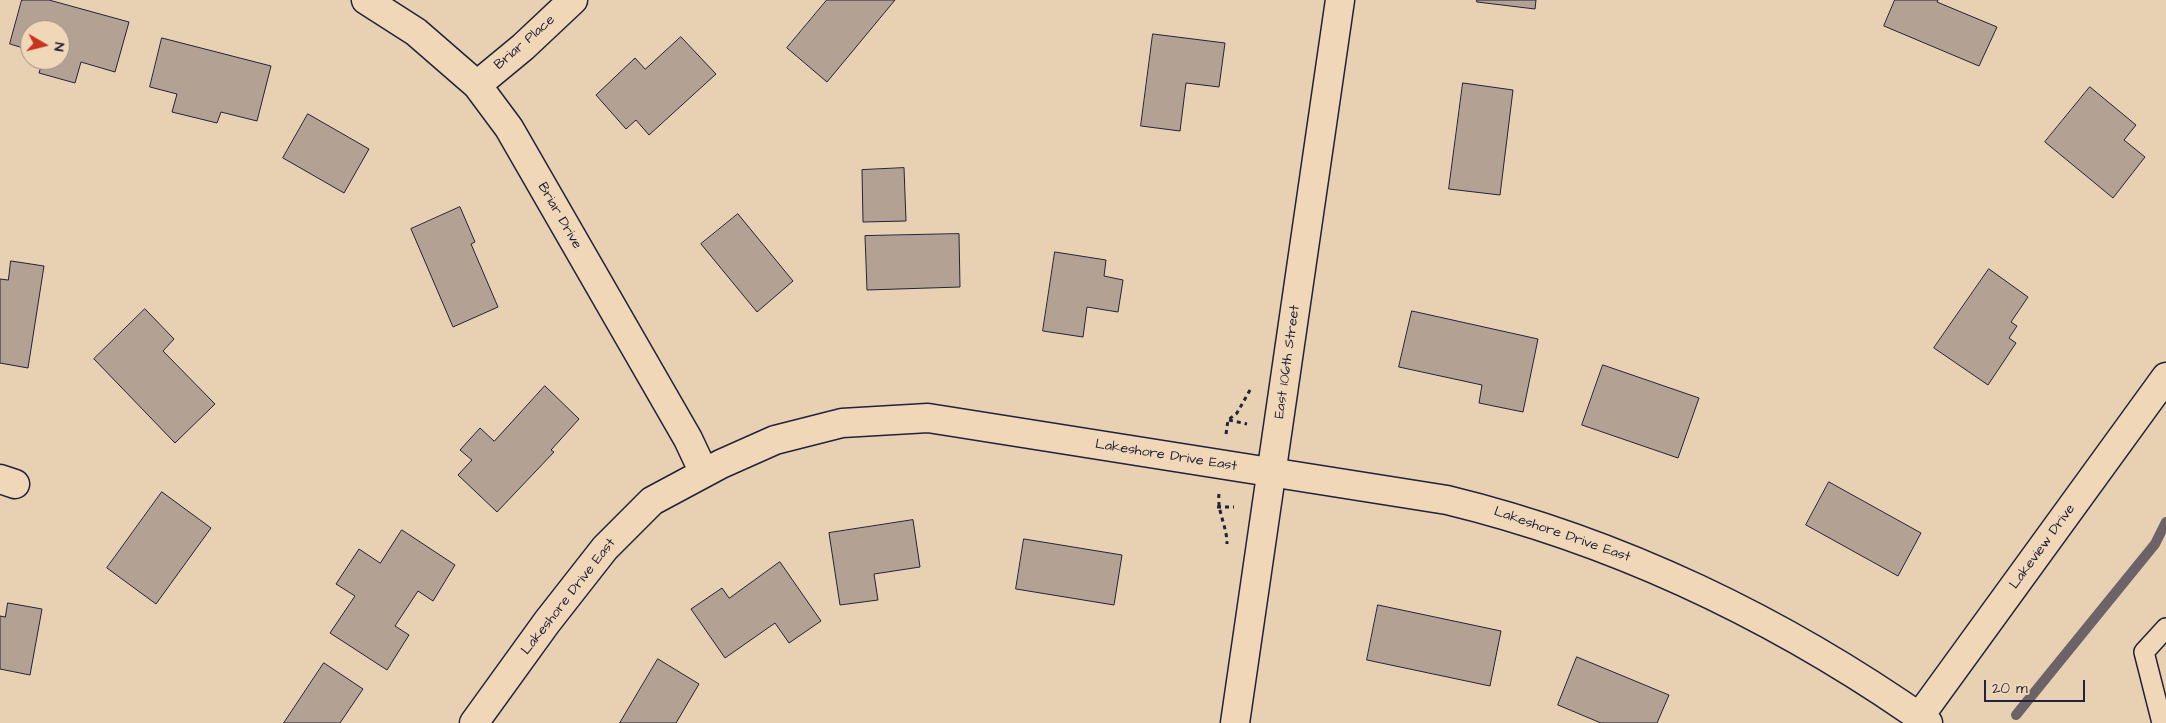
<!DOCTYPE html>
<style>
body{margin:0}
#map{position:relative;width:2166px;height:723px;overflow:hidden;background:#e8d0b3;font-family:"Architects Daughter",sans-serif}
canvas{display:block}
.north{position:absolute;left:20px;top:20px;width:50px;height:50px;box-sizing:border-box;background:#f0d7b8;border:1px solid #9e8f86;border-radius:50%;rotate:98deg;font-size:14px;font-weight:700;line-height:20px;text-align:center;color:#22223b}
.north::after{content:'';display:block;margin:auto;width:18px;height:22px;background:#c8321e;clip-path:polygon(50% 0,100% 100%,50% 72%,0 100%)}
.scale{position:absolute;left:1984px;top:680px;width:101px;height:22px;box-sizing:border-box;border:2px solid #22223b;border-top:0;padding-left:6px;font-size:15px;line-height:18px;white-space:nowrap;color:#22223b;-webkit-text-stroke:4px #f0d7b8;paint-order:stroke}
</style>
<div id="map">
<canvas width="2166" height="723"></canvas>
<div class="north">N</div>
<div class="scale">20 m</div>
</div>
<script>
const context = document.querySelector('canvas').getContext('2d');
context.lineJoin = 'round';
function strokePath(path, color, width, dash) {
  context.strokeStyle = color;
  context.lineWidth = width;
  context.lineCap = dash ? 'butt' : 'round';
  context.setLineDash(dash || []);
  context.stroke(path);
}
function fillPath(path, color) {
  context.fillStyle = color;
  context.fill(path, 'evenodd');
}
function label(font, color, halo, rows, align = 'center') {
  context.font = font + ' "Architects Daughter",sans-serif';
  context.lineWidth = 4.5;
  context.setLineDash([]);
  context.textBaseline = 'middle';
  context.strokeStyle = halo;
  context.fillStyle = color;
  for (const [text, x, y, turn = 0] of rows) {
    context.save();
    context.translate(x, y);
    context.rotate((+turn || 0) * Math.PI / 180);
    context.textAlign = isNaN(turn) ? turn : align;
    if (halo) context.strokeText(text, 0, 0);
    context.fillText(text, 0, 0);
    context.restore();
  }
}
strokePath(new Path2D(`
 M2016 715 2155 544 2166 522`), '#6c6368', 10);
const building = new Path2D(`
 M22 0H49L129 22 115 72 81 62 75 83 39 73 43 60H60V30H30V50L10 44Z
 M827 0H895L827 82 787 48Z
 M1477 0H1536L1535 9 1477 2Z
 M1895 0H1938L1937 2 1997 27 1979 66 1884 26Z
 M1153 34 1225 43 1219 87 1186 83 1180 131 1141 126Z
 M681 37 716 74 649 135 636 120 626 129 596 95 635 58 645 69Z
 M162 38 271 66 257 121 221 112 217 123 172 112 177 94 150 87Z
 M1463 83 1513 90 1500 195 1449 189Z
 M2090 87 2136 125 2124 140 2145 157 2113 198 2045 142Z
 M308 114 369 149 344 193 283 158Z
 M904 168 906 221 863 222 862 170Z
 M460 207 475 242 471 244 498 307 453 327 411 229Z
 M738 214 793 281 757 312 701 244Z
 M959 234 960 287 867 290 865 236Z
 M1055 252 1106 260 1104 276 1123 280 1118 312 1087 307 1083 337 1043 331Z
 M11 261 44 266 28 368 0 363V279L8 280Z
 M1989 269 2028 297 2011 322 2017 326 2009 338 2016 343 1988 385 1934 348Z
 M145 309 174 339 163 351 215 404 175 443 94 359Z
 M1412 311 1538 339 1523 412 1479 403 1482 385 1399 367Z
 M1603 365 1699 398 1678 458 1582 425Z
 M545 386 579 419 551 450 554 452 497 512 458 475 472 460 460 450 480 428 494 441Z
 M1829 482 1921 533 1898 576 1806 525Z
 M162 492 211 528 156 604 107 568Z
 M913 520 920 567 874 574 878 600 840 605 829 533Z
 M402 530 455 565 433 601 418 591 395 626 409 635 387 670 330 633 355 596 336 584 359 549 380 563Z
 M1024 539 1122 555 1114 605 1016 589Z
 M780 562 821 621 789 643 775 623 725 658 691 609 722 588 729 598Z
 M8 603 42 609 30 675 0 669V616L5 617Z
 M1378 605 1501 631 1490 686 1367 660Z
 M1577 657 1669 695 1657 723H1601L1558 705Z
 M658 659 699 684 676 723H620Z
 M324 663 363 689 340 723H284Z`);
fillPath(building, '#b3a293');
strokePath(building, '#22223b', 1);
const service = new Path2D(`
 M2162 723 2144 652 2166 628`);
const minor = new Path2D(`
 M366 0 416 32 477 85 509 128 688 439 704 473
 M477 85 523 47 573 0
 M0 479 15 484
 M1919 717 2166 377
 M474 723 547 622 605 548 652 501 721 464 775 440 842 423 928 418 1447 500C1620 542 1783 621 1928 723`);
const tertiary = new Path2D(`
 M1235 723 1340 0`);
strokePath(service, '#22223b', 22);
strokePath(minor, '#22223b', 31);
strokePath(tertiary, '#22223b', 31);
strokePath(new Path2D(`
 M1229 420 1247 424
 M1226 434 1228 420 1237 413 1250 390
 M1219 494C1217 512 1227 526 1227 544
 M1217 507H1234`), '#22223b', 3, [4, 4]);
strokePath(service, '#f0d7b8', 19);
strokePath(minor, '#f0d7b8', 28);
strokePath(tertiary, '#f0d7b8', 28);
label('14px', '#22223b', '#f0d7b8', [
 ["Briar Place",525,43,-41],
 ["Briar Drive",559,216,60],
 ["East 106th Street",1288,362,-82],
 ["Lakeshore Drive East",1166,456,9],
 ["Lakeshore Drive East",1562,535,19],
 ["Lakeview Drive",2043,547,-54],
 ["Lakeshore Drive East",569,597,-52]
]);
</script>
